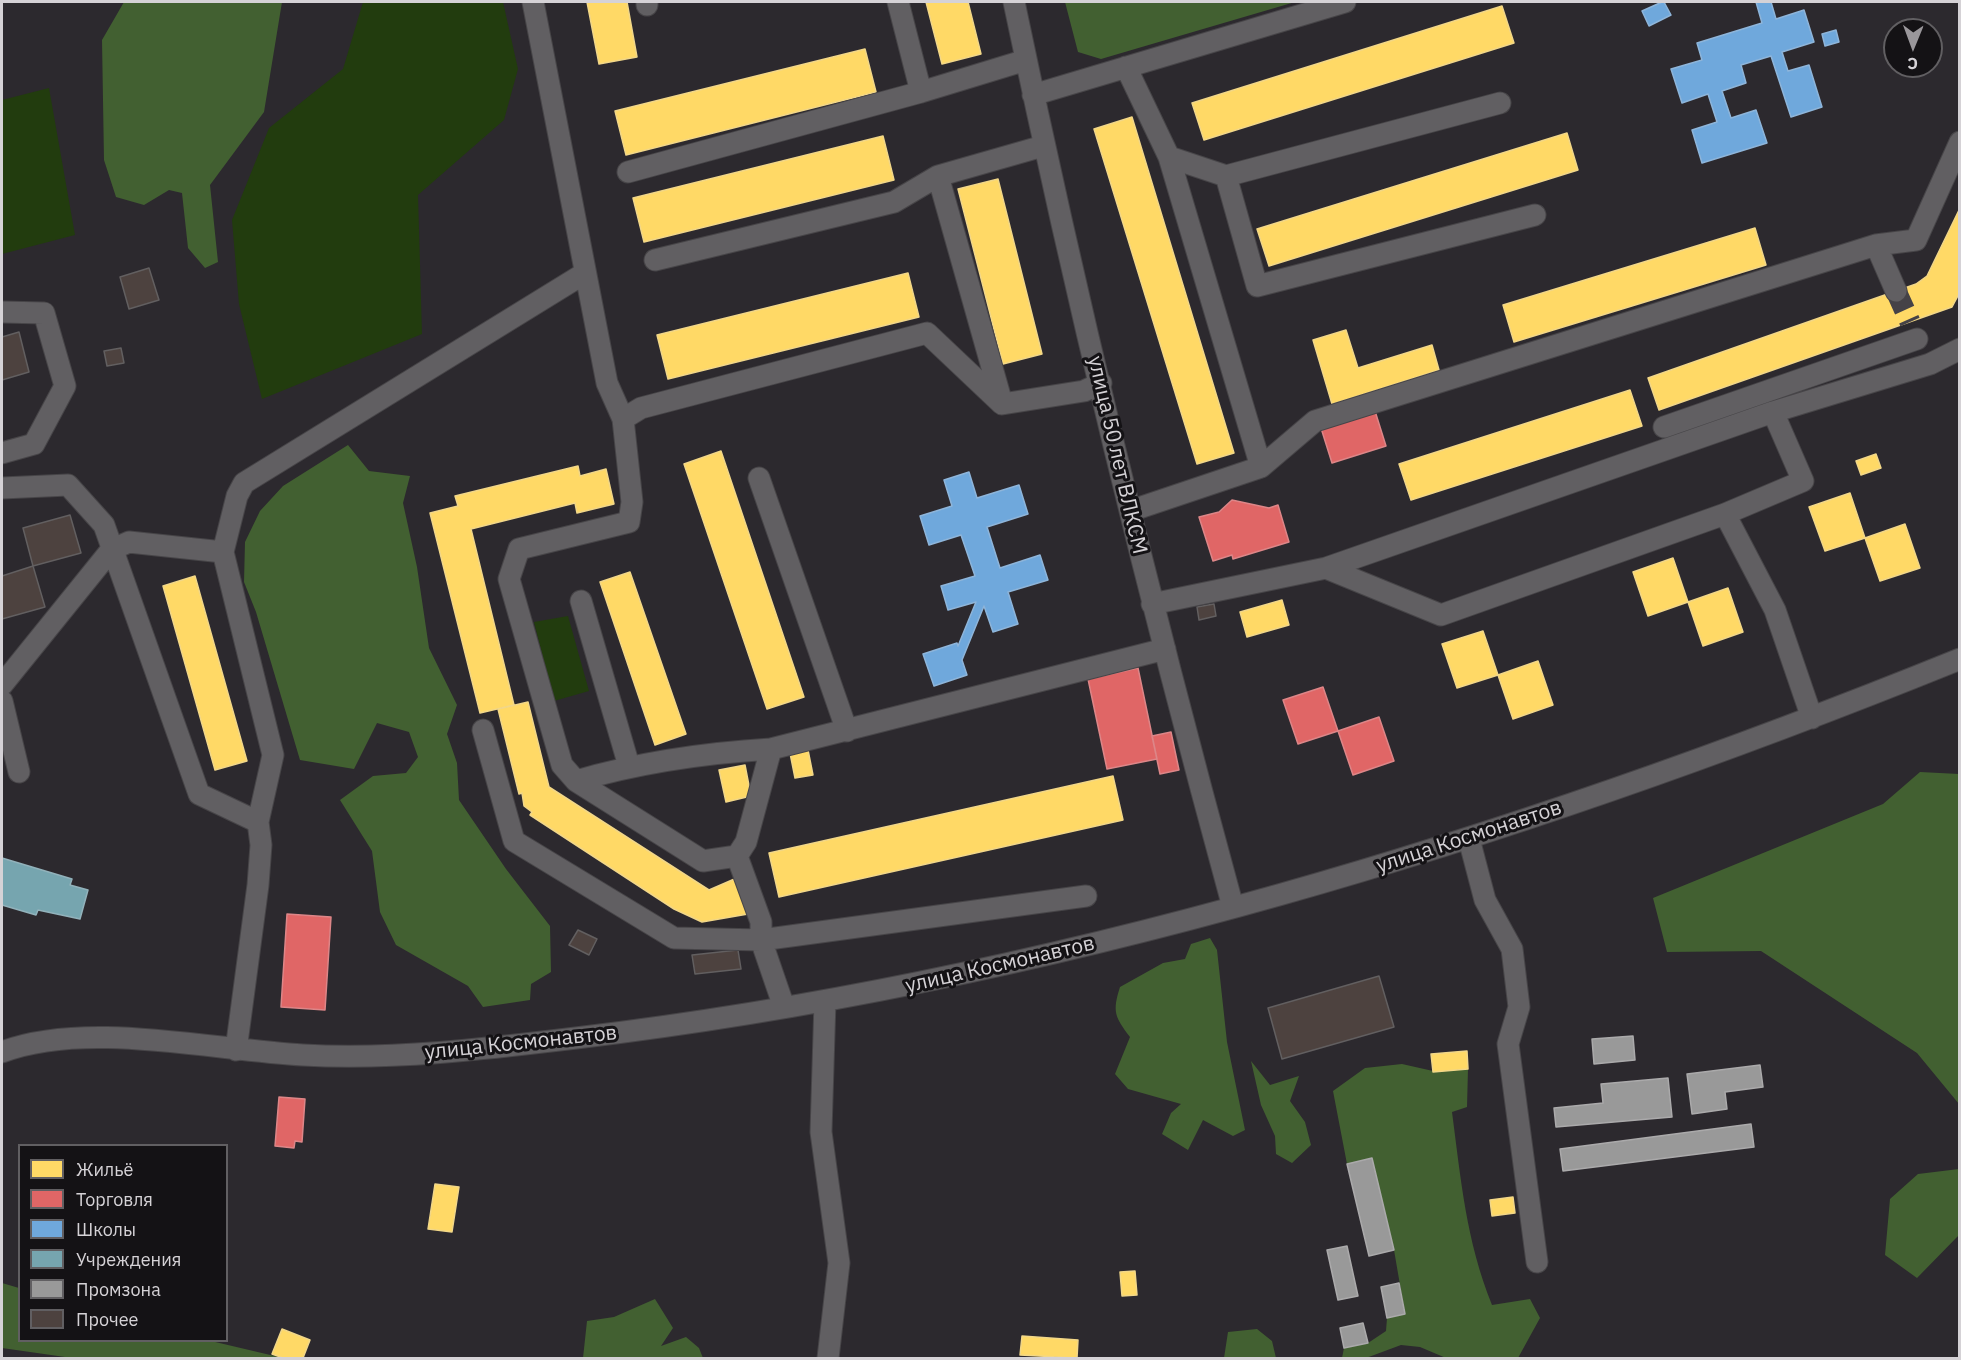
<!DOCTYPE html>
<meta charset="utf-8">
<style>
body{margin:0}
#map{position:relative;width:1961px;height:1360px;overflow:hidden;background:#2c292e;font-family:"IBM Plex Sans",sans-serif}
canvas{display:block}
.frame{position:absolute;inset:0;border:3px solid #d5d2d6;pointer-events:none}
.legend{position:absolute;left:18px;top:1144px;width:210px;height:198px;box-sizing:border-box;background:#141215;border:2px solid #615f62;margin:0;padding:8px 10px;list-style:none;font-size:18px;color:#d5d2d6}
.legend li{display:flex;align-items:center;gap:12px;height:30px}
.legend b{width:30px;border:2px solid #615f62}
.north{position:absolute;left:1883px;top:18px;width:60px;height:60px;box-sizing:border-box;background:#141215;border:2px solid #615f62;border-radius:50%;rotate:181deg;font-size:16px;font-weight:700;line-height:24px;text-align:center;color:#d5d2d6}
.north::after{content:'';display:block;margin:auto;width:21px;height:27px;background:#9a979b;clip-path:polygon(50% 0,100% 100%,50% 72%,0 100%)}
</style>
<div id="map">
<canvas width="1961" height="1360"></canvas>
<div class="frame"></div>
<ul class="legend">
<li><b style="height:16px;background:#ffd966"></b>Жильё</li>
<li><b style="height:16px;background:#e06666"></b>Торговля</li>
<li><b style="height:16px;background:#6fa8dc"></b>Школы</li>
<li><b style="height:16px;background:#76a5af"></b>Учреждения</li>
<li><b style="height:16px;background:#999"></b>Промзона</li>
<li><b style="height:16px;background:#4d423f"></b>Прочее</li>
</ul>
<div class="north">С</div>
</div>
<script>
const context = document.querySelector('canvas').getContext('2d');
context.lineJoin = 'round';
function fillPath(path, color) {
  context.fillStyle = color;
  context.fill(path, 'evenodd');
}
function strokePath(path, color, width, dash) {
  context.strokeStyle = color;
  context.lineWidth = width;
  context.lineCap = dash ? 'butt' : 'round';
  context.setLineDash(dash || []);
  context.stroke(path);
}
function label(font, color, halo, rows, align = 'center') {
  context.font = font + ' "IBM Plex Sans",sans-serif';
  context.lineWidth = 6;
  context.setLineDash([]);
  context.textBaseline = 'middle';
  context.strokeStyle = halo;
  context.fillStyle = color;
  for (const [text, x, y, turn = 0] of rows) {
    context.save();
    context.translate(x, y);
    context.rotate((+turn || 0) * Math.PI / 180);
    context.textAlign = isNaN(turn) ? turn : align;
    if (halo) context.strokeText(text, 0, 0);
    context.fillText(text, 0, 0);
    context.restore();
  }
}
fillPath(new Path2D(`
 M363 2H503L518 69 504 120 418 195 422 334 262 399 239 304 232 220 269 128 343 69Z
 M49 88 75 235 2 254V100Z
 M568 616 589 691 554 701 534 622Z`), '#223c0e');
fillPath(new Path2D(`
 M124 2H282L264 112 210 185 218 262 205 268 188 248 182 193 169 190 144 205 116 197 104 160 102 40Z
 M1065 2H1295L1101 59 1078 52Z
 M348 445 369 471 410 476 403 503 417 567 429 648 457 705 447 734 457 763 459 800 506 869 550 926 551 972 531 984 530 1000 483 1007 468 986 396 945 380 912 372 851 340 800 373 776 406 773 418 757 409 732 377 723 354 769 300 760 256 612 244 582 245 542 260 511 283 486Z
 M1920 772 1959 774V1104L1917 1053 1761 951 1667 952 1653 898 1883 804Z
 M1210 938 1217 950 1227 1042 1245 1130 1233 1136 1203 1120 1188 1150 1162 1134 1171 1113 1181 1104 1128 1089 1115 1074 1130 1037C1115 1017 1112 1012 1120 987L1163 963 1185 959 1191 944Z
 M1251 1061 1270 1085 1299 1076 1290 1101 1305 1122 1311 1145 1292 1163 1276 1154 1275 1136 1261 1105Z
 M1402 1064 1433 1071 1468 1069 1467 1107 1452 1112C1461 1180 1466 1240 1492 1305L1530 1299 1540 1318 1518 1358H1446L1420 1347 1401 1345 1366 1358H1342L1344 1348 1368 1343 1386 1331 1387 1318 1405 1314 1394 1250 1372 1158 1347 1164 1333 1091 1365 1068Z
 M1959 1169V1235L1917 1278 1885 1255 1890 1199 1918 1174Z
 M2 1283 19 1288 20 1340 211 1341 283 1358H72L2 1348Z
 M655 1299 673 1328 661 1346 686 1337 699 1348 703 1358H583L587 1321 614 1317Z
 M1257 1329 1272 1341 1276 1358H1224L1228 1332Z`), '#426031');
const homes = new Path2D(`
 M587 2H627L637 57 599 64Z
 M926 2H968L981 54 942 64Z
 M1502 6 1514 43 1204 140 1192 103Z
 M865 49 876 92 626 155 615 111Z
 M1132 117 1234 453 1197 464 1094 129Z
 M1567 133 1578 170 1269 266 1257 229Z
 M883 136 894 180 644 242 633 198Z
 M998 179 1042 354 1003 364 958 189Z
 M1960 208V292L1952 307 1659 410 1648 378 1916 284 1927 276Z
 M1755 228 1766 265 1514 342 1503 305Z
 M908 273 919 317 668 379 657 335Z
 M1346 330 1358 368 1432 345 1439 370 1332 404 1313 340Z
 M1630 390 1642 426 1411 500 1399 464Z
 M721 451 804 697 767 709 684 464Z
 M1876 454 1881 468 1861 475 1856 461Z
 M578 466 580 476 606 469 614 504 577 513 575 503 471 529 514 705 480 713 430 513 458 506 455 496Z
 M1850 493 1865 538 1825 551 1809 507Z
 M1905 524 1920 568 1880 581 1865 538Z
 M1673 558 1688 602 1648 616 1633 572Z
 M630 572 686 734 655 745 600 582Z
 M195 576 247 761 215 770 163 586Z
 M1728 588 1743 632 1703 646 1688 602Z
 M1282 600 1289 625 1247 637 1240 612Z
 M1483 631 1498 675 1457 688 1442 644Z
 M1538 661 1553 705 1513 719 1498 675Z
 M528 702 549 787 709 890 739 877 748 914 702 922 674 909 530 815 532 812 524 806 522 793 519 794 498 709Z
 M808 750 813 775 795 778 790 753Z
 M745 765 751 796 726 802 719 770Z
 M1113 776 1123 820 779 897 769 853Z
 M1467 1051 1468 1069 1433 1072 1431 1054Z
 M435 1184 459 1187 452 1232 428 1229Z
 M1513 1197 1515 1213 1492 1216 1490 1200Z
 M1135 1271 1137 1295 1122 1296 1120 1272Z
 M282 1329 310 1340 303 1358H283L272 1354Z
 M1022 1336 1078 1340 1077 1358 1020 1355Z`);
fillPath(homes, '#ffd966');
strokePath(homes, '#f2d788', 1.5);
const shops = new Path2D(`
 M1375 411 1386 446 1332 463 1321 428Z
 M1232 500 1269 508 1278 505 1289 542 1233 559 1232 555 1213 561 1199 517 1219 512Z
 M1138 668 1157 759 1107 769 1088 679Z
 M1323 687 1338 731 1298 744 1283 700Z
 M1379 717 1394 761 1353 775 1338 731Z
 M1171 732 1179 770 1160 774 1152 736Z
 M287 914 331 917 325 1010 281 1007Z
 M279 1097 305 1099 302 1142 295 1141 294 1148 275 1146Z`);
fillPath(shops, '#e06666');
strokePath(shops, '#dd8688', 1.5);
const schools = new Path2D(`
 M1662 2H1664L1671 15 1649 26 1642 11Z
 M1756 2H1771L1776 19 1804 10 1814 42 1782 52 1788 71 1809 65 1822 107 1791 117 1771 56 1741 65 1746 83 1722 91 1731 118 1756 110 1767 143 1702 163 1692 130 1717 122 1708 94 1682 103 1671 69 1702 60 1697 43 1762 23Z
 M1836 30 1839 42 1825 46 1822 34Z
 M969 472 977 498 1019 485 1028 514 987 527 1000 568 1040 555 1048 580 1008 592 1018 624 993 632 984 606 962 660 967 675 934 686 923 654 957 643 958 646 976 602 948 610 941 586 975 576 961 535 929 545 920 516 952 506 944 480Z`);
fillPath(schools, '#6fa8dc');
strokePath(schools, '#8eb5da', 1.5);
const public = new Path2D(`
 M2 858 72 879 70 885 88 890 80 919 38 910 36 915 2 905Z`);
fillPath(public, '#76a5af');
strokePath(public, '#92b2bb', 1.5);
const industry = new Path2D(`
 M1633 1036 1635 1060 1594 1064 1592 1039Z
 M1760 1065 1763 1087 1725 1092 1727 1109 1692 1114 1687 1074Z
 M1668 1078 1672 1117 1556 1127 1554 1108 1603 1103 1601 1084Z
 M1751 1124 1754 1147 1563 1171 1560 1149Z
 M1372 1158 1394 1250 1369 1256 1347 1164Z
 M1347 1246 1358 1296 1338 1300 1327 1250Z
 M1399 1283 1405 1314 1387 1318 1381 1287Z
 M1363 1323 1368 1343 1344 1348 1340 1328Z`);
fillPath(industry, '#999');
strokePath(industry, '#abaaab', 1.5);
const building = new Path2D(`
 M149 268 159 300 129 309 120 277Z
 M19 332 29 372 2 380V337Z
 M121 348 124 363 107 366 104 351Z
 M70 515 81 553 33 566 23 528Z
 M33 566 45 607 2 619V576Z
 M1214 604 1216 616 1199 620 1197 607Z
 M578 930 597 939 589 955 569 945Z
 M738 950 741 969 695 974 692 955Z
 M1379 976 1394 1027 1282 1059 1268 1008Z`);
fillPath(building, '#4d423f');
strokePath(building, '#625f60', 1.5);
strokePath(new Path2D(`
 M1896 291 1910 322`), '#454247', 21, [21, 10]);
const minor = new Path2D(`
 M533 2 607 383 623 419
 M647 2V5
 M898 2 921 92
 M1014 2C1077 305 1151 607 1233 907
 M1126 67 1169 157 1261 467 1130 511
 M1033 95 1345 2
 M1169 157 1226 176 1500 103
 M628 172 921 92 1026 60
 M938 176 1002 403
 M1226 176 1257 286 1535 215
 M1876 245 1896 291
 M655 260 894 202 938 176 1043 146
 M2 312 44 313 65 386 34 444 2 453
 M1101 383 1084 391 1002 404 927 333 641 408 623 419 632 502 629 522 519 549 509 579 562 765 576 781C641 762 704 753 771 749L1165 649
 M1664 427 1917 339
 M1261 467 1315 421 1876 245 1916 240 1960 142
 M759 478 847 731
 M2 488 68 485 104 525 199 794 258 822
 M1725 514 1775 610 1812 718
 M1326 568 1441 615 1725 514 1803 481 1773 412 1930 364 1960 349
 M581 601 629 766
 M1152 604 1326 568 1773 412
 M2 685 111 550 129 542 223 552
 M2 701 19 772
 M483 730 514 841 674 938 761 940 1086 896
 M771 749 746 842 737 856 761 922V940L784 1007
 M576 781 703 861 737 856
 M1469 839 1485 900 1512 949 1519 1007 1508 1044 1537 1262
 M825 1001 821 1132 839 1263 828 1358
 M236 1050 258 885 261 845 258 822 273 755 223 552 237 496 244 483 585 273
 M2 1052C86 1020 212 1050 303 1055 394 1060 485 1049 576 1038 1053 981 1515 839 1960 659`);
strokePath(minor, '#474548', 23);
strokePath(minor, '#615f62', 21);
label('21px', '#d5d2d6', '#141215', [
 ["улица 50 лет ВЛКСМ",1117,455,77],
 ["улица Космонавтов",1469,837,-18],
 ["улица Космонавтов",1000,965,-13],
 ["улица Космонавтов",521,1043,-6]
]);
</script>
